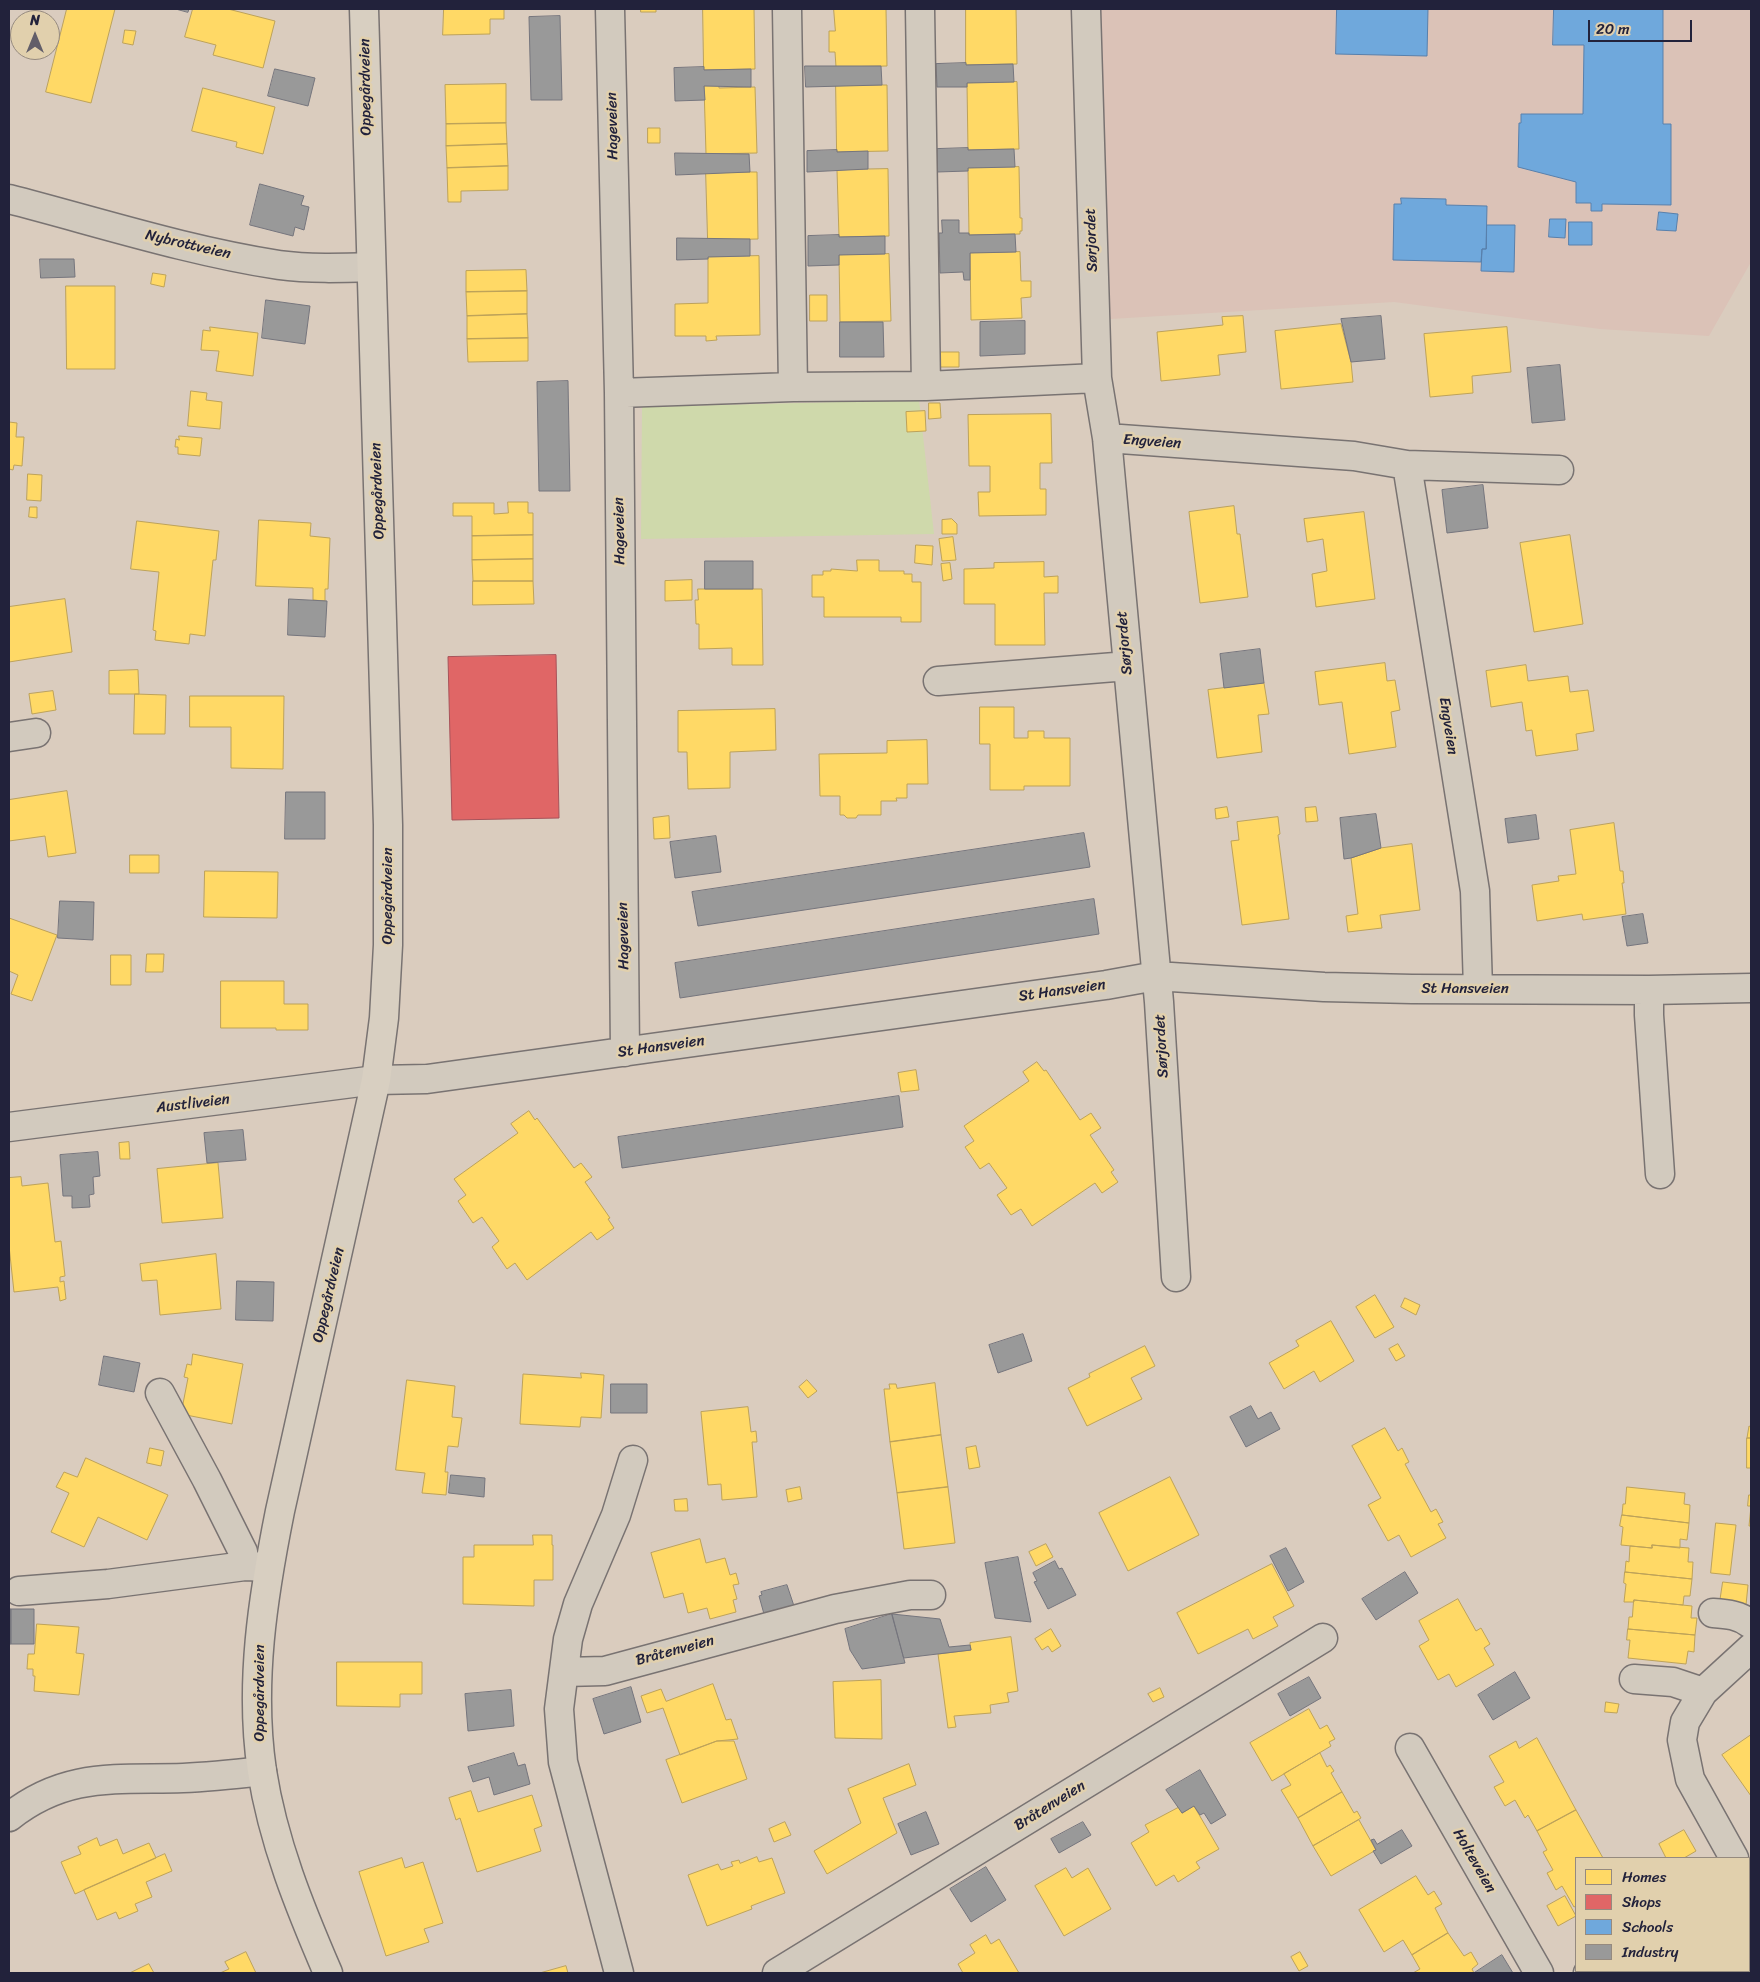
<!DOCTYPE html>
<meta charset="utf-8">
<style>
body{margin:0}
#map{position:relative;width:1760px;height:1982px;overflow:hidden;background:#daccbe;font-family:Sriracha,sans-serif}
canvas{display:block}
.frame{position:absolute;inset:0;border:10px solid #22223b;pointer-events:none}
.legend{position:absolute;left:1575px;top:1857px;width:175px;height:115px;box-sizing:border-box;background:#e1d0ad;border:1px solid #958a7f;margin:0;padding:6px 9px;list-style:none;font-size:15px;color:#22223b}
.legend li{display:flex;align-items:center;gap:10px;height:25px}
.legend b{width:25px;border:1px solid #958a7f}
.north{position:absolute;left:10px;top:10px;width:50px;height:50px;box-sizing:border-box;background:#e1d0ad;border:1px solid #958a7f;border-radius:50%;rotate:0deg;font-size:14px;font-weight:700;line-height:20px;text-align:center;color:#22223b}
.north::after{content:'';display:block;margin:auto;width:18px;height:22px;background:#625e69;clip-path:polygon(50% 0,100% 100%,50% 72%,0 100%)}
.scale{position:absolute;left:1588px;top:20px;width:104px;height:22px;box-sizing:border-box;border:2px solid #22223b;border-top:0;padding-left:6px;font-size:15px;line-height:18px;white-space:nowrap;color:#22223b;-webkit-text-stroke:4px #e1d0ad;paint-order:stroke}
</style>
<div id="map">
<canvas width="1760" height="1982"></canvas>
<div class="frame"></div>
<ul class="legend">
<li><b style="height:14px;background:#ffd966"></b>Homes</li>
<li><b style="height:14px;background:#e06666"></b>Shops</li>
<li><b style="height:14px;background:#6fa8dc"></b>Schools</li>
<li><b style="height:14px;background:#999"></b>Industry</li>
</ul>
<div class="north">N</div>
<div class="scale">20 m</div>
</div>
<script>
const context = document.querySelector('canvas').getContext('2d');
context.lineJoin = 'round';
function fillPath(path, color) {
  context.fillStyle = color;
  context.fill(path, 'evenodd');
}
function strokePath(path, color, width, dash) {
  context.strokeStyle = color;
  context.lineWidth = width;
  context.lineCap = dash ? 'butt' : 'round';
  context.setLineDash(dash || []);
  context.stroke(path);
}
function label(font, color, halo, rows, align = 'center') {
  context.font = font + ' Sriracha,sans-serif';
  context.lineWidth = 5;
  context.setLineDash([]);
  context.textBaseline = 'middle';
  context.strokeStyle = halo;
  context.fillStyle = color;
  for (const [text, x, y, turn = 0] of rows) {
    context.save();
    context.translate(x, y);
    context.rotate((+turn || 0) * Math.PI / 180);
    context.textAlign = isNaN(turn) ? turn : align;
    if (halo) context.strokeText(text, 0, 0);
    context.fillText(text, 0, 0);
    context.restore();
  }
}
fillPath(new Path2D(`
 M1085 9H1751V262L1709 336 1600 329 1394 302 1094 320Z`), '#dbc2b7');
fillPath(new Path2D(`
 M919 400 934 534 641 539 642 407Z`), '#cfd9ab');
const homes = new Path2D(`
 M67 9H115L91 103 46 92Z
 M193 9H228L275 21 263 68 213 55 216 45 185 37Z
 M444 9H504V19H490V34L443 35Z
 M641 9H656V12H641Z
 M703 9H754L755 69 704 70Z
 M834 9H886L887 66 836 67 835 52H829V31H835Z
 M966 9H1016L1017 64 966 65Z
 M125 30 136 31 133 45 123 43Z
 M1017 82 1019 149 968 150 967 83Z
 M506 84V123L446 124 445 85Z
 M719 85V88L755 87 757 153 706 154 704 86Z
 M836 85H887L888 151 837 152Z
 M203 88 275 107 263 154 236 147 237 142 192 131Z
 M506 123 507 144 446 146V124Z
 M648 128H660V143H648Z
 M507 144 508 166 447 168 446 146Z
 M508 166V190L461 191V202H448L447 168Z
 M1019 167 1020 218H1022V231H1020V234L969 235 968 168Z
 M888 169 889 236 839 237 837 170Z
 M706 172H757L758 239 708 240Z
 M1020 252 1021 281H1031V297L1021 298 1022 318 971 320 970 253Z
 M889 254 891 321 840 322 839 255Z
 M759 256 760 335 716 336 717 340 706 341V336H675V304L708 303V257Z
 M526 270 527 291 466 292V271Z
 M153 273 166 275 164 287 151 284Z
 M66 286H115V369H67Z
 M527 291V314L467 316 466 292Z
 M810 295H827V321H810Z
 M527 314 528 338 467 339V316Z
 M1243 316 1246 352 1218 355 1220 375 1161 381 1157 332 1223 325 1222 317Z
 M1341 324 1351 362 1353 382 1281 389 1275 331Z
 M210 327 258 333 253 376 216 371 219 351 201 350 203 330 210 331Z
 M1507 327 1511 372 1472 376 1473 393 1430 397 1424 334Z
 M528 338V361L468 362 467 339Z
 M940 352H959V367H940Z
 M191 391 207 393 206 400 222 402 220 429 188 426Z
 M929 403H940L941 418 929 419Z
 M925 411 926 431 907 432 906 412Z
 M1051 414 1052 463H1040V489H1046V515L979 516 978 492H990V466H969L968 415Z
 M9 422 17 423 16 437H24L22 466 14 465 13 470 9 469Z
 M179 436 202 438 200 456 178 454V447H175L176 439 179 440Z
 M28 474 42 475 41 501 27 500Z
 M508 502H528V513H533V535L472 536V516H453V503H494V514L508 513Z
 M1234 506 1237 534H1240L1248 597 1200 603 1189 512Z
 M30 507H37V518L29 517Z
 M1364 512 1375 599 1316 607 1312 574 1327 571 1323 539 1307 542 1304 519Z
 M952 519 957 524V534H942V520Z
 M259 520 311 523 310 536 330 538 328 589H325V601L313 600V588L256 586Z
 M137 521 219 531 216 560H213L205 636 190 634 189 644 155 640 156 631 153 630 159 572 131 569Z
 M533 535V559L472 560V536Z
 M1570 535 1583 624 1534 632 1520 543Z
 M953 537 956 560 942 561 939 539Z
 M916 545 933 546 932 565 915 563Z
 M533 559V581H473L472 560Z
 M857 560H879V571H904V574H912V582H921V622H901V617H824V597H812V575H823V571H831V569L857 571Z
 M1044 562V577L1058 576V593H1044L1045 645H995V604H964V569L994 568V563Z
 M950 563 952 579 943 581 941 564Z
 M692 580V600L665 601V581Z
 M473 581H533L534 604 473 605Z
 M698 589H762L763 665H732V648L699 649V624H696L695 600H698Z
 M65 599 72 652 9 662V607Z
 M1385 663 1387 681 1395 680 1400 710 1391 712 1396 747 1349 754 1342 702 1319 705 1315 672Z
 M1526 665 1528 681 1568 676 1570 692 1588 690 1594 731 1576 734 1578 750 1536 756 1532 730 1526 731 1522 702 1491 707 1486 671Z
 M138 670 139 694H109V671Z
 M1264 683 1269 714 1258 715 1262 752 1217 758 1208 690Z
 M53 691 56 710 32 714 29 694Z
 M135 694 166 695 165 734H134Z
 M190 696H284L283 769 231 768V727H190Z
 M980 707H1014V738H1028V731H1044V738H1070V786H1024V790H990V744H980Z
 M775 709 776 750 730 752V788L688 789 687 752H678V711Z
 M927 740 928 784H907V798H896L897 801H881V815H858L856 818H847L844 815H840V796H820L819 754 887 753V741Z
 M67 791 76 853 48 857 45 836 9 841V800Z
 M1227 807 1229 817 1216 819 1215 809Z
 M1316 807 1318 821 1306 822 1305 808Z
 M669 816 670 838 654 839 653 818Z
 M1278 817 1280 834 1278 835 1289 919 1242 925 1231 841 1239 840 1237 822Z
 M1614 823 1620 871H1623L1624 883H1622L1626 914 1583 920 1582 914 1537 921 1532 885 1559 881 1558 876 1576 874 1570 830Z
 M1412 844 1420 910 1380 915 1382 928 1348 932 1346 916 1358 914 1351 858 1381 848Z
 M130 855H159V873H130Z
 M205 871 278 872 277 918 204 917Z
 M9 918 57 935 32 1001 11 994 18 975 9 971Z
 M147 954H164L163 972H146Z
 M111 955H131V985H111Z
 M221 981H284V1004H308V1030H276V1028H221Z
 M1037 1062 1044 1071 1046 1070 1080 1120 1091 1113 1101 1128 1090 1135 1114 1170 1111 1172 1118 1182 1102 1193 1095 1183 1032 1226 1021 1209 1011 1215 997 1195 1007 1188 989 1163 980 1169 965 1147 974 1141 964 1126 1029 1081 1023 1072Z
 M916 1070 919 1090 901 1092 898 1073Z
 M529 1111 535 1120 537 1118 574 1168 581 1163 592 1177 585 1182 610 1218 608 1219 614 1228 597 1240 591 1232 527 1280 515 1263 507 1269 492 1247 499 1241 482 1217 473 1223 458 1201 466 1195 454 1179 518 1133 511 1124Z
 M129 1142 130 1159H120L119 1143Z
 M218 1163 223 1218 162 1223 157 1169Z
 M21 1177 22 1186 48 1183 55 1242 61 1241 65 1276 60 1277V1282L64 1281 66 1299 60 1301 58 1287 14 1292 9 1246V1178Z
 M216 1254 221 1309 160 1315 157 1280 142 1281 140 1264Z
 M1375 1295 1394 1327 1375 1338 1356 1307Z
 M1405 1298 1420 1305 1416 1315 1401 1307Z
 M1331 1321 1354 1361 1320 1382 1314 1371 1284 1389 1269 1363 1299 1346 1296 1341Z
 M1398 1344 1405 1356 1396 1361 1389 1349Z
 M1145 1346 1155 1366 1131 1378 1142 1399 1087 1426 1068 1388 1090 1377 1089 1374Z
 M193 1354 243 1364 232 1424 181 1414 188 1378 184 1377 187 1364 191 1365Z
 M581 1373 604 1375 601 1418 581 1417 580 1427 520 1424 523 1374 581 1378Z
 M407 1380 455 1386 452 1417 462 1418 458 1447 448 1446 445 1472H448L446 1495 422 1493 425 1473 396 1470Z
 M807 1380 817 1391 808 1398 799 1387Z
 M935 1383 941 1435 890 1442 884 1389H890L889 1384H896L897 1388Z
 M748 1407 751 1432 756 1431 757 1442H752L757 1497 722 1500 721 1484 708 1485 701 1412Z
 M1751 1424V1438H1747L1749 1426 1751 1427Z
 M1385 1428 1398 1451 1402 1448 1409 1462 1405 1464 1431 1512 1436 1509 1443 1522 1438 1524 1446 1538 1411 1557 1399 1535 1388 1541 1368 1505 1381 1498 1352 1446Z
 M941 1435 948 1487 897 1493 890 1442Z
 M1747 1438H1751V1468H1747Z
 M976 1446 980 1467 969 1469 966 1448Z
 M150 1448 164 1451 161 1466 147 1463Z
 M86 1458 168 1495 147 1540 98 1517 84 1547 51 1532 69 1493 56 1487 64 1472 77 1477Z
 M1170 1477 1199 1535 1128 1571 1099 1513Z
 M800 1487 802 1499 788 1502 786 1490Z
 M948 1487 955 1543 904 1549 897 1493Z
 M1627 1487 1685 1493 1684 1504 1690 1505 1689 1523 1622 1515 1623 1504H1625Z
 M1749 1495H1751V1526H1749L1751 1506H1748Z
 M687 1499 688 1511H675L674 1500Z
 M1622 1515 1689 1523 1687 1540 1680 1539V1548L1652 1545V1548L1621 1545 1623 1527 1620 1526Z
 M1716 1523 1736 1525 1730 1575 1711 1573Z
 M533 1535H552V1545H553V1580H534V1606L463 1604V1557H474V1545H533Z
 M700 1539 706 1563 725 1558 730 1575 736 1573 739 1584 733 1585 737 1599 733 1600 736 1612 710 1619 707 1608 688 1613 683 1593 664 1598 651 1553Z
 M1046 1544 1053 1557 1036 1566 1029 1552Z
 M1652 1545 1689 1548 1688 1562H1693L1692 1579 1625 1572 1626 1561 1629 1562 1630 1546 1652 1548Z
 M1272 1564 1294 1606 1273 1617 1278 1626 1253 1639 1248 1629 1198 1654 1177 1613Z
 M1625 1572 1692 1579 1690 1596H1684L1683 1605 1634 1600V1602H1624L1626 1584 1624 1583Z
 M1723 1582 1748 1585 1746 1605 1720 1602Z
 M1458 1599 1476 1631 1481 1628 1490 1644 1484 1648 1494 1665 1456 1687 1449 1674 1438 1680 1419 1646 1429 1640 1419 1621Z
 M1634 1600 1692 1606 1691 1618H1697L1695 1635 1628 1629 1629 1617H1632Z
 M37 1624 79 1627 76 1653 84 1654 79 1695 34 1691 35 1676H33V1669H27L28 1654H34Z
 M1051 1629 1061 1646 1052 1652 1048 1646 1042 1650 1035 1639Z
 M1628 1629 1695 1635 1694 1652 1688 1651 1686 1664 1628 1658 1630 1640H1627Z
 M1011 1637 1018 1691 1007 1693 1009 1702 990 1705 991 1713 954 1716 956 1727 948 1728 938 1654 971 1650 970 1643Z
 M337 1662H422V1694H400V1707L337 1706Z
 M881 1680 882 1739 835 1738 833 1682Z
 M713 1684 726 1720 731 1719 738 1739 717 1741 680 1755 663 1708 647 1713 641 1696 661 1689 666 1701Z
 M1160 1688 1164 1697 1153 1702 1148 1694Z
 M1606 1702 1619 1704 1617 1713 1605 1712Z
 M1309 1709 1320 1729 1327 1725 1335 1739 1329 1742 1331 1746 1272 1781 1250 1743Z
 M1751 1735V1796L1722 1755Z
 M1537 1738 1576 1810 1537 1831 1528 1815 1525 1818 1515 1800 1505 1806 1494 1787 1504 1782 1489 1756 1516 1741 1519 1748Z
 M717 1741H734L747 1779 682 1803 666 1760Z
 M1320 1753 1327 1767 1330 1765 1334 1771 1331 1773 1342 1792 1298 1818 1281 1790 1291 1785 1284 1774Z
 M909 1764 916 1785 883 1798 897 1833 827 1874 814 1851 861 1823 848 1789Z
 M471 1791 478 1812 532 1795 542 1826 534 1829 541 1851 477 1872 460 1818 456 1820 449 1798Z
 M1342 1792 1354 1813 1357 1811 1361 1818 1313 1846 1298 1818Z
 M1194 1806 1219 1849 1196 1862 1200 1868 1178 1882 1174 1875 1156 1886 1131 1843 1149 1832 1145 1825 1179 1807 1182 1813Z
 M1576 1810 1603 1858H1576V1906L1574 1907 1562 1886 1556 1890 1547 1873 1553 1870 1543 1852 1547 1850 1537 1831Z
 M1359 1820 1376 1850 1331 1876 1313 1846Z
 M785 1822 791 1835 774 1842 769 1829Z
 M1684 1830 1696 1851 1684 1858H1666L1659 1844Z
 M97 1838 100 1846 117 1839 123 1854 149 1843 156 1858 75 1894 61 1862 81 1854 78 1847Z
 M165 1854 172 1871 146 1882 152 1897 135 1904 138 1911 119 1919 116 1912 97 1920 84 1890Z
 M757 1857 759 1862 772 1858 785 1893 751 1906 752 1909 707 1926 688 1875 718 1864 721 1870 733 1866 731 1862 739 1860 740 1863Z
 M402 1858 405 1868 423 1862 443 1923 424 1929 429 1942 386 1956 359 1872Z
 M1066 1868 1072 1878 1088 1868 1111 1909 1064 1936 1035 1886Z
 M1416 1876 1428 1895 1434 1891 1442 1904 1435 1908 1448 1933 1412 1955 1403 1940 1384 1952 1359 1910Z
 M1565 1896 1576 1916 1558 1926 1547 1906Z
 M1448 1933 1464 1956 1471 1952 1478 1964 1472 1969 1474 1973H1413L1420 1969 1412 1955Z
 M986 1935 991 1944 999 1939 1019 1973H963L958 1964 975 1953 970 1945Z
 M246 1952 256 1973H220L229 1969 225 1962Z
 M1300 1952 1308 1966 1299 1971 1291 1957Z
 M149 1964 154 1973H130Z
 M566 1966 568 1973H540Z
 M1616 1971H1659L1657 1973H1613Z`);
fillPath(homes, '#ffd966');
strokePath(homes, '#bda259', 1);
const shops = new Path2D(`
 M556 655 559 818 452 820 448 657Z`);
fillPath(shops, '#e06666');
strokePath(shops, '#a75259', 1);
const schools = new Path2D(`
 M1337 9H1428L1427 56 1336 54Z
 M1554 9H1663V124H1671V205L1602 204V211H1591V203H1576V182L1518 167 1519 123H1521V114H1583L1584 45H1553Z
 M1401 198 1446 199V205L1487 206 1486 249H1482L1481 262 1393 260 1394 204H1401Z
 M1659 212 1678 214 1676 231 1657 230Z
 M1550 219H1566L1565 238 1549 237Z
 M1569 222H1592V245H1569Z
 M1487 225H1515L1514 272 1481 271 1482 249H1486Z`);
fillPath(schools, '#6fa8dc');
strokePath(schools, '#5880ac', 1);
const industry = new Path2D(`
 M176 9H189L188 12Z
 M560 16 562 100H531L529 17Z
 M966 63V65L1013 64 1014 82 967 83V87H937L936 64Z
 M805 66H881L882 85 806 87Z
 M704 67V70L751 69V87L704 86 705 100 675 101 674 68Z
 M275 69 315 78 308 106 268 96Z
 M968 148V150L1014 149 1015 167 968 168V171L937 172V149Z
 M837 150V152L868 151V169L807 172V151Z
 M675 153 749 154 750 172 676 175Z
 M260 184 304 196 301 205 309 207 304 230 295 227 293 236 250 225Z
 M942 220H959V233H969V235L1015 234 1016 252 970 253V280H964L963 272 940 273 939 233H942Z
 M839 235V237L885 236V254L839 255V265L808 266V236Z
 M677 238 750 239V256L708 257V259L677 260Z
 M40 259H74L75 277 41 278Z
 M266 300 310 306 305 344 262 338Z
 M1381 316 1385 359 1351 362 1341 319Z
 M1025 321V354L980 356V322Z
 M840 322H883L884 357H840Z
 M1560 365 1565 420 1532 423 1527 368Z
 M568 381 570 491H539L537 382Z
 M1483 485 1488 528 1447 533 1442 490Z
 M705 561H753V589H705Z
 M289 599 327 601 325 637 288 635Z
 M1260 649 1264 683 1224 688 1220 654Z
 M286 792H325V839H285Z
 M1376 814 1381 848 1351 858 1344 859 1340 818Z
 M1536 815 1539 839 1508 843 1505 819Z
 M1084 833 1090 867 698 926 692 892Z
 M716 836 721 872 675 878 670 842Z
 M1094 899 1099 934 680 998 675 963Z
 M60 901 94 902 93 940 58 938Z
 M1643 914 1648 943 1627 946 1622 917Z
 M899 1096 903 1127 622 1168 618 1137Z
 M243 1130 246 1160 207 1163 204 1133Z
 M98 1152 100 1176 93 1177 94 1194 89 1195 90 1207 72 1208V1196H63L60 1155Z
 M237 1281 274 1282 273 1321 236 1320Z
 M1023 1334 1032 1361 998 1373 989 1345Z
 M104 1356 140 1363 134 1392 99 1385Z
 M611 1384H647V1413H611Z
 M1251 1406 1258 1419 1271 1412 1280 1429 1246 1447 1230 1417Z
 M451 1475 485 1478 484 1497 449 1493Z
 M1286 1548 1304 1582 1288 1591 1270 1556Z
 M1018 1557 1031 1622 995 1618 985 1563Z
 M1055 1561 1059 1569 1062 1568 1076 1595 1048 1609 1034 1582 1037 1581 1033 1573Z
 M1405 1572 1418 1593 1376 1620 1362 1599Z
 M787 1585 794 1606 764 1614 759 1596 762 1595 761 1592Z
 M9 1609H11V1644H9Z
 M11 1609H34V1644H11Z
 M892 1614 905 1663 862 1669 850 1650 845 1629Z
 M892 1614 940 1619 949 1647 970 1645 971 1650 904 1658Z
 M1515 1672 1530 1698 1493 1720 1478 1695Z
 M1309 1677 1321 1698 1290 1716 1278 1694Z
 M631 1687 641 1722 604 1734 593 1699Z
 M511 1690 514 1726 468 1731 465 1694Z
 M514 1753 518 1766 525 1764 530 1784 494 1795 489 1777 473 1782 468 1767Z
 M1200 1770 1226 1815 1211 1824 1204 1813 1200 1815 1194 1806 1182 1813 1166 1790Z
 M926 1812 939 1844 911 1855 898 1824Z
 M1083 1822 1091 1835 1059 1853 1051 1839Z
 M1402 1830 1412 1846 1381 1864 1373 1851 1376 1850 1371 1840 1374 1839 1377 1844Z
 M986 1867 1006 1900 971 1922 950 1889Z
 M1502 1955 1513 1973H1474Z`);
fillPath(industry, '#999');
strokePath(industry, '#75757d', 1);
const minor = new Path2D(`
 M610 9 619 393 625 1052
 M787 9 793 387
 M920 9 926 386
 M1086 9 1097 378 1107 438 1159 1002 1176 1277
 M9 199C98 222 188 251 279 265 309 269 341 268 371 267
 M619 393 793 387 926 386 1097 378
 M1107 438 1354 456 1407 465 1559 470
 M1407 465 1475 891 1478 989
 M938 681 1128 666
 M9 737 36 733
 M1649 990V1015L1660 1174
 M9 1127 376 1080 427 1079 1106 985 1156 976 1324 987 1412 989 1649 990 1751 988
 M160 1393 207 1480 243 1552 245 1566
 M19 1591 108 1584 245 1566 269 1567
 M1713 1613C1728 1614 1739 1615 1751 1624
 M564 1672 605 1671 835 1609 910 1595H931
 M1634 1679 1673 1682 1703 1692
 M1410 1748 1539 1973
 M9 1817C66 1772 115 1780 183 1778 209 1777 236 1774 262 1771
 M1734 1858 1690 1779 1682 1740 1685 1722 1703 1692 1751 1648
 M1749 1898H1751
 M619 1973 563 1762 559 1709 568 1639 578 1604 616 1515 633 1460
 M777 1973 1323 1638
 M1588 1973 1592 1971`);
const major = new Path2D(`
 M328 1973C300 1908 273 1842 262 1771 249 1684 263 1596 280 1511L376 1080 384 1018 388 945V825L364 9`);
strokePath(minor, '#797372', 31);
strokePath(major, '#797372', 31);
strokePath(minor, '#d2cabe', 28);
strokePath(major, '#d8cfc1', 28);
label('15px', '#22223b', '#e1d0ad', [
 ["Oppegårdveien",366,87,-91],
 ["Hageveien",613,126,-91],
 ["Sørjordet",1092,240,-92],
 ["Nybrottveien",188,245,13],
 ["Engveien",1152,442,4],
 ["Oppegårdveien",378,491,-92],
 ["Hageveien",620,531,-91],
 ["Sørjordet",1125,643,-95],
 ["Engveien",1448,726,81],
 ["Oppegårdveien",388,896,-90],
 ["Hageveien",624,936,-91],
 ["St Hansveien",1465,989],
 ["St Hansveien",1062,991,-8],
 ["Sørjordet",1162,1046,-93],
 ["St Hansveien",661,1047,-8],
 ["Austliveien",193,1104,-7],
 ["Oppegårdveien",329,1295,-77],
 ["Bråtenveien",675,1651,-15],
 ["Oppegårdveien",260,1693,-90],
 ["Bråtenveien",1050,1806,-32],
 ["Holteveien",1474,1861,60]
]);
</script>
